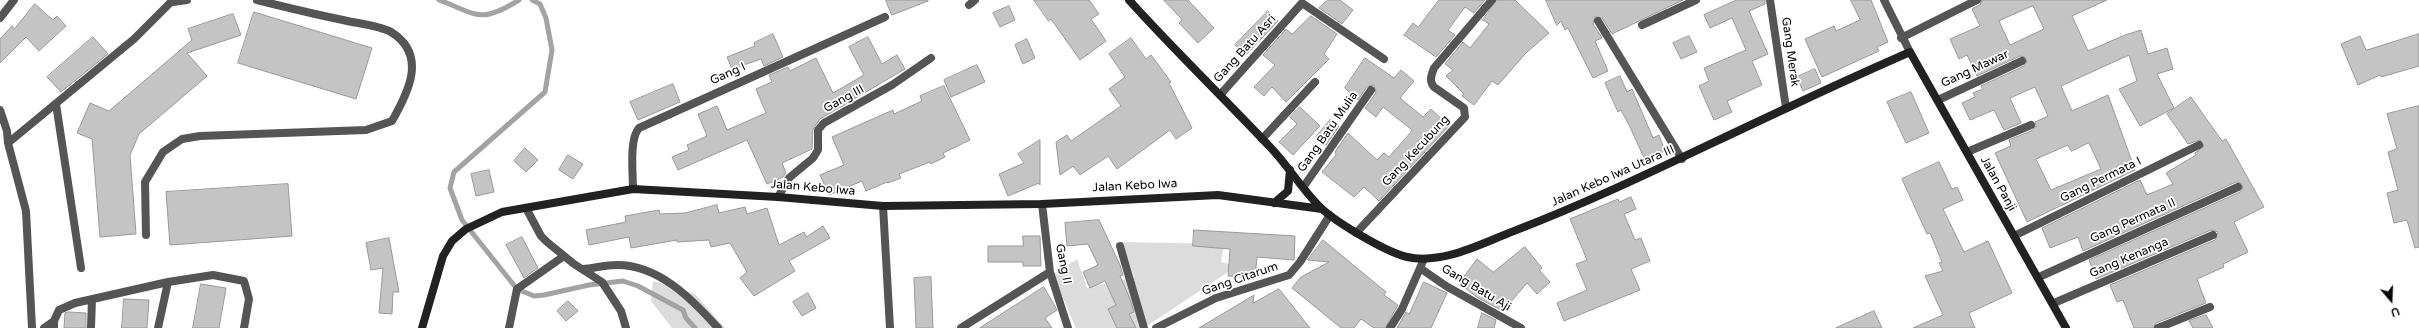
<!DOCTYPE html>
<style>
body{margin:0}
#map{position:relative;width:2419px;height:328px;overflow:hidden;background:#fff;font-family:"Varela Round",sans-serif}
canvas{display:block}
.north{position:absolute;left:2371px;top:280px;width:40px;height:40px;-webkit-text-stroke:3px #fff;paint-order:stroke;rotate:161deg;font-size:11px;font-weight:700;line-height:16px;text-align:center;color:#000}
.north::after{content:'';display:block;margin:auto;width:14px;height:18px;background:#000;clip-path:polygon(50% 0,100% 100%,50% 72%,0 100%)}
</style>
<div id="map">
<canvas width="2419" height="328"></canvas>
<div class="north">U</div>
</div>
<script>
const context = document.querySelector('canvas').getContext('2d');
context.lineJoin = 'round';
function fillPath(path, color) {
  context.fillStyle = color;
  context.fill(path, 'evenodd');
}
function strokePath(path, color, width, dash) {
  context.strokeStyle = color;
  context.lineWidth = width;
  context.lineCap = dash ? 'butt' : 'round';
  context.setLineDash(dash || []);
  context.stroke(path);
}
function label(font, color, halo, rows, align = 'center') {
  context.font = font + ' "Varela Round",sans-serif';
  context.lineWidth = 3.5;
  context.setLineDash([]);
  context.textBaseline = 'middle';
  context.strokeStyle = halo;
  context.fillStyle = color;
  for (const [text, x, y, turn = 0] of rows) {
    context.save();
    context.translate(x, y);
    context.rotate((+turn || 0) * Math.PI / 180);
    context.textAlign = isNaN(turn) ? turn : align;
    if (halo) context.strokeText(text, 0, 0);
    context.fillText(text, 0, 0);
    context.restore();
  }
}
fillPath(new Path2D(`
 M1122 242 1224 244 1221 262 1237 266 1144 328H1076L1053 275 1077 259 1087 288 1134 277Z
 M653 281 695 294 725 328H672L651 301Z`), '#dcdcdc');
strokePath(new Path2D(`
 M439 0C479 15 480 24 519 0
 M532 0 540 4 546 18 552 50 545 92 454 172 450 188 462 220 517 289 534 296 544 295 589 285 623 281 638 286 683 310 686 318 695 328`), '#a3a3a3', 5);
const building = new Path2D(`
 M886 0H928V1L892 15Z
 M1034 0H1089L1099 14 1091 19 1106 41 1080 60 1051 19 1049 21Z
 M1164 0H1188L1214 28 1198 43 1179 23 1182 20Z
 M1328 0H1340L1353 10 1342 24 1319 8Z
 M1439 0H1485L1474 13 1465 7 1448 30 1455 35 1436 57 1404 35 1413 23 1418 27Z
 M1497 0H1515L1549 33 1526 53 1498 85 1492 81 1474 105 1462 96 1464 94 1446 76 1453 70 1445 64 1463 42 1470 48 1489 24 1483 20Z
 M1546 0H1683L1612 34 1602 18 1595 17 1593 24 1602 38 1595 41 1608 71 1593 78 1568 28 1565 30 1561 21 1557 25Z
 M1737 0H1765V4L1749 11 1768 54 1752 61 1762 85 1727 101 1732 112 1714 120 1699 86 1709 81 1704 68 1746 50 1732 18 1710 28 1704 15Z
 M1851 0H1871L1888 42 1877 47 1879 51 1822 77 1805 39 1834 26 1836 31 1860 20Z
 M1982 0H2107L2072 16 2088 51 2125 35 2141 30 2148 54 2167 48 2173 69 2157 74 2174 108 2140 126 2119 89 2137 81 2129 55 2061 86 2072 111 2108 95 2135 170 2027 222 1995 153 2011 146 2009 140 2033 130 2036 126 2035 122 2048 116 2035 87 2010 98 2021 123 2004 130 1994 110 1970 120 1962 103 1975 97 1973 93 1983 89 1981 86 2024 66 2027 62 2025 57 2020 56 1977 76 1967 55 1959 59 1950 39 1980 26 1972 9 1980 5ZM2033 6 2044 29 2010 45 1999 21ZM2089 143 2101 169 2051 190 2036 159 2068 145 2071 151Z
 M35 4 53 20 57 16 66 26 39 51 26 37 0 63V39L12 26 14 29Z
 M1009 6 1015 20 1000 27 993 13Z
 M1268 11 1278 21 1246 55 1235 45Z
 M254 12 372 48 356 99 238 63Z
 M233 14 241 35 187 53 207 76 139 134 130 155 136 234 100 237 92 139 77 133 90 103 109 111 192 40 188 29Z
 M1311 16 1337 34 1324 54 1329 59 1286 102 1272 87 1264 96 1254 87 1275 65 1263 55 1286 29 1292 34Z
 M773 34 783 57 764 66 761 59 732 69 727 57 755 46 754 43Z
 M2419 34V66L2381 77 2380 75 2358 85 2341 44 2360 36 2366 50Z
 M1689 36 1697 52 1681 59 1673 43Z
 M93 37 108 54 61 92 47 77Z
 M868 37 882 64 897 55 905 69 820 119 813 129 812 149 782 163 786 173 783 177 767 184 747 140 678 170 672 157 689 150 687 145 707 136 698 114 717 106 727 130 766 113 756 89 772 82 769 75 788 67 790 71 816 58 833 93 864 75 849 47Z
 M1131 38 1146 59 1151 55 1171 82 1169 83 1192 128 1176 139 1170 130 1117 169 1108 156 1080 175 1073 166 1060 175 1056 142 1067 135 1071 141 1121 106 1109 89 1125 77 1109 54Z
 M1027 39 1035 58 1023 64 1015 45Z
 M1365 58 1394 78 1401 70 1414 81 1400 98 1423 117 1431 109 1449 126 1379 201 1364 187 1354 197 1322 172 1336 155 1335 152 1348 133 1377 160 1384 153 1389 157 1411 132 1412 130 1383 107 1376 117 1365 108 1376 93 1374 85 1367 87 1358 100 1345 88Z
 M977 65 985 82 951 97 944 80Z
 M1815 69 1821 83 1803 91 1797 77Z
 M1620 76 1627 92 1632 89 1653 138 1659 135 1665 151 1645 160 1630 127 1621 110 1618 112 1605 83Z
 M673 84 680 102 638 120 630 102Z
 M944 86 970 140 943 153 945 157 931 164 930 162 899 174 901 178 888 183 887 182 866 191 862 181 829 195 820 175 844 165 832 137 893 110 894 114 922 101 920 96Z
 M1911 92 1929 133 1906 143 1887 102Z
 M2191 97 2222 141 2226 139 2264 207 2234 222 2248 252 2223 264 2224 267 2197 279 2206 303 2156 323 2153 328H2134L2123 300 2117 302 2110 285 2215 240 2218 232 2211 230 2096 279 2089 260 2240 192 2243 188 2241 183 2236 182 2083 251 2078 237 2050 248 2042 228 2140 180 2147 195 2173 184 2166 173 2196 155 2195 153 2204 146 2200 140 2188 144 2167 114Z
 M2419 106V247L2415 248 2407 220 2394 223 2387 193 2398 190 2388 152 2397 149 2387 114Z
 M1300 107 1320 126 1293 155 1279 142 1297 124 1290 117Z
 M1331 119 1339 126 1326 145 1316 137Z
 M1040 140V185L1039 183 1008 196 999 174 1024 163 1018 154Z
 M525 148 538 160 526 172 514 161Z
 M568 155 583 164 573 179 559 170Z
 M1939 162 1952 189 1957 187 1963 200 1943 209 1964 252 1988 241 2012 293 1969 313 1975 328H1913L1943 315 1925 276 1943 271 1939 263 1942 262 1930 233 1927 234 1902 179Z
 M489 170 494 192 476 196 471 174Z
 M288 184 292 236 170 245 166 192Z
 M1631 197 1636 209 1624 214 1635 240 1641 238 1650 261 1631 269 1640 290 1564 321 1557 303 1587 290 1576 264 1587 260 1570 219 1618 199 1619 202Z
 M717 205 719 213 745 207 747 214 767 208 779 245 804 232 806 237 823 226 830 238 789 261 795 271 754 296 740 278 747 272 730 243 711 247 709 240 677 242V240L631 248 629 237 589 245 586 230 626 222 625 216 659 210 660 214 685 213Z
 M1099 220 1120 265 1123 275 1120 276 1130 299 1134 312 1129 314 1136 328H1117L1108 309 1116 305 1105 281 1090 288 1083 272 1098 265 1088 244 1067 246 1065 223Z
 M1194 230 1295 236 1294 260 1257 257 1255 278 1228 276 1230 249 1193 246Z
 M1023 236H1040L1041 266H1023V262H988V246H1023Z
 M522 237 538 268 524 278 506 245Z
 M389 238 399 292H393L392 314 379 313 383 268 371 270 366 243Z
 M1323 240 1386 292 1384 295 1398 305 1385 328H1374L1361 319 1354 328H1341L1292 288 1301 277 1329 262 1308 260Z
 M1525 247 1542 268 1539 270 1550 282 1537 294 1527 283 1503 311 1478 298 1459 283 1477 259 1493 272Z
 M931 277 933 328H916L914 278Z
 M1424 282 1447 293 1431 328H1397L1406 312 1409 314Z
 M201 284 226 288 219 328H193Z
 M1044 287 1057 310 1045 318 1052 328H980Z
 M1279 289 1310 328H1199L1254 295 1253 303Z
 M808 293 816 308 802 316 793 302Z
 M124 299 149 300 147 328H122Z
 M568 301 578 311 566 321 557 311Z
 M1874 311 1882 328H1836Z
 M69 312 86 313V328H64L65 313Z
 M1482 313 1496 320 1494 328H1478Z
 M2206 315 2213 328H2193L2189 321Z`);
fillPath(building, '#c4c4c4');
strokePath(building, '#999', 1);
strokePath(new Path2D(`
 M173 2 187 0
 M56 104 81 268
 M146 235 145 182 163 152 182 139 200 136 366 130 392 121C408 93 428 55 391 32 381 26 355 23 343 20 314 14 285 7 257 0
 M44 328 54 321
 M54 328V321L59 310 75 303 168 282 213 275 244 281 249 299 244 328
 M91 328 92 299
 M158 328 168 282`), '#555', 8);
strokePath(new Path2D(`
 M1770 0 1786 108
 M1884 0 1910 52
 M969 5 975 0
 M0 18 14 0
 M1598 21 1682 159
 M1642 25 1696 0
 M1901 38 1977 0
 M1220 95 1302 3 1384 59
 M1938 100 2022 61
 M0 110 7 131 8 143 26 211 32 328
 M1262 139 1315 82
 M8 143 134 39 173 0
 M1967 152 2031 125
 M1304 186 1371 90
 M633 189C633 173 629 139 639 128L885 17
 M778 197 789 178 813 158 818 150V130L824 123 892 85 931 58
 M1042 204 1050 272 1068 328
 M883 206 890 328
 M526 208 541 236 547 242 574 264 602 282 621 311 626 328
 M1356 233 1465 117 1464 108 1434 87C1429 81 1431 76 1434 68L1492 0
 M2014 236 2199 145
 M1120 246 1144 328
 M1420 268 1446 286 1521 328
 M583 269C594 268 606 265 617 265 659 265 692 299 718 328
 M2039 277 2238 187
 M2054 303 2213 235
 M509 328 517 289 564 256
 M961 328 1050 272
 M1156 328 1216 298 1289 275 1300 262 1330 215
 M1390 328 1402 309 1424 259
 M2158 328 2210 307`), '#555', 8);
strokePath(new Path2D(`
 M1129 0C1175 51 1224 98 1271 148 1289 167 1303 191 1322 209 1339 224 1386 252 1407 257 1443 265 1482 243 1514 231 1608 195 1696 150 1787 108 1827 89 1869 70 1910 52L2066 328
 M1274 203 1288 191 1290 170
 M422 328 443 256 452 241 466 229 502 212 633 189 778 197 883 206 1042 204 1218 195 1322 209`), '#222', 8);
label('12px', '#000', '#fff', [
 ["Gang Batu Asri",1245,49,-48],
 ["Gang Merak",1790,52,82],
 ["Gang Mawar",1975,69,-25],
 ["Gang I",728,74,-24],
 ["Gang III",844,99,-29],
 ["Gang Batu Mulia",1328,132,-55],
 ["Gang Kecubung",1416,151,-47],
 ["Jalan Kebo Iwa Utara III",1613,176,-24],
 ["Gang Permata I",2101,180,-26],
 ["Jalan Panji",1998,184,61],
 ["Jalan Kebo Iwa",1135,186,-3],
 ["Jalan Kebo Iwa",813,188,5],
 ["Gang Permata II",2133,221,-24],
 ["Gang Kenanga",2129,258,-23],
 ["Gang II",1063,264,79],
 ["Gang Citarum",1240,279,-19],
 ["Gang Batu Aji",1476,288,31]
]);
</script>
